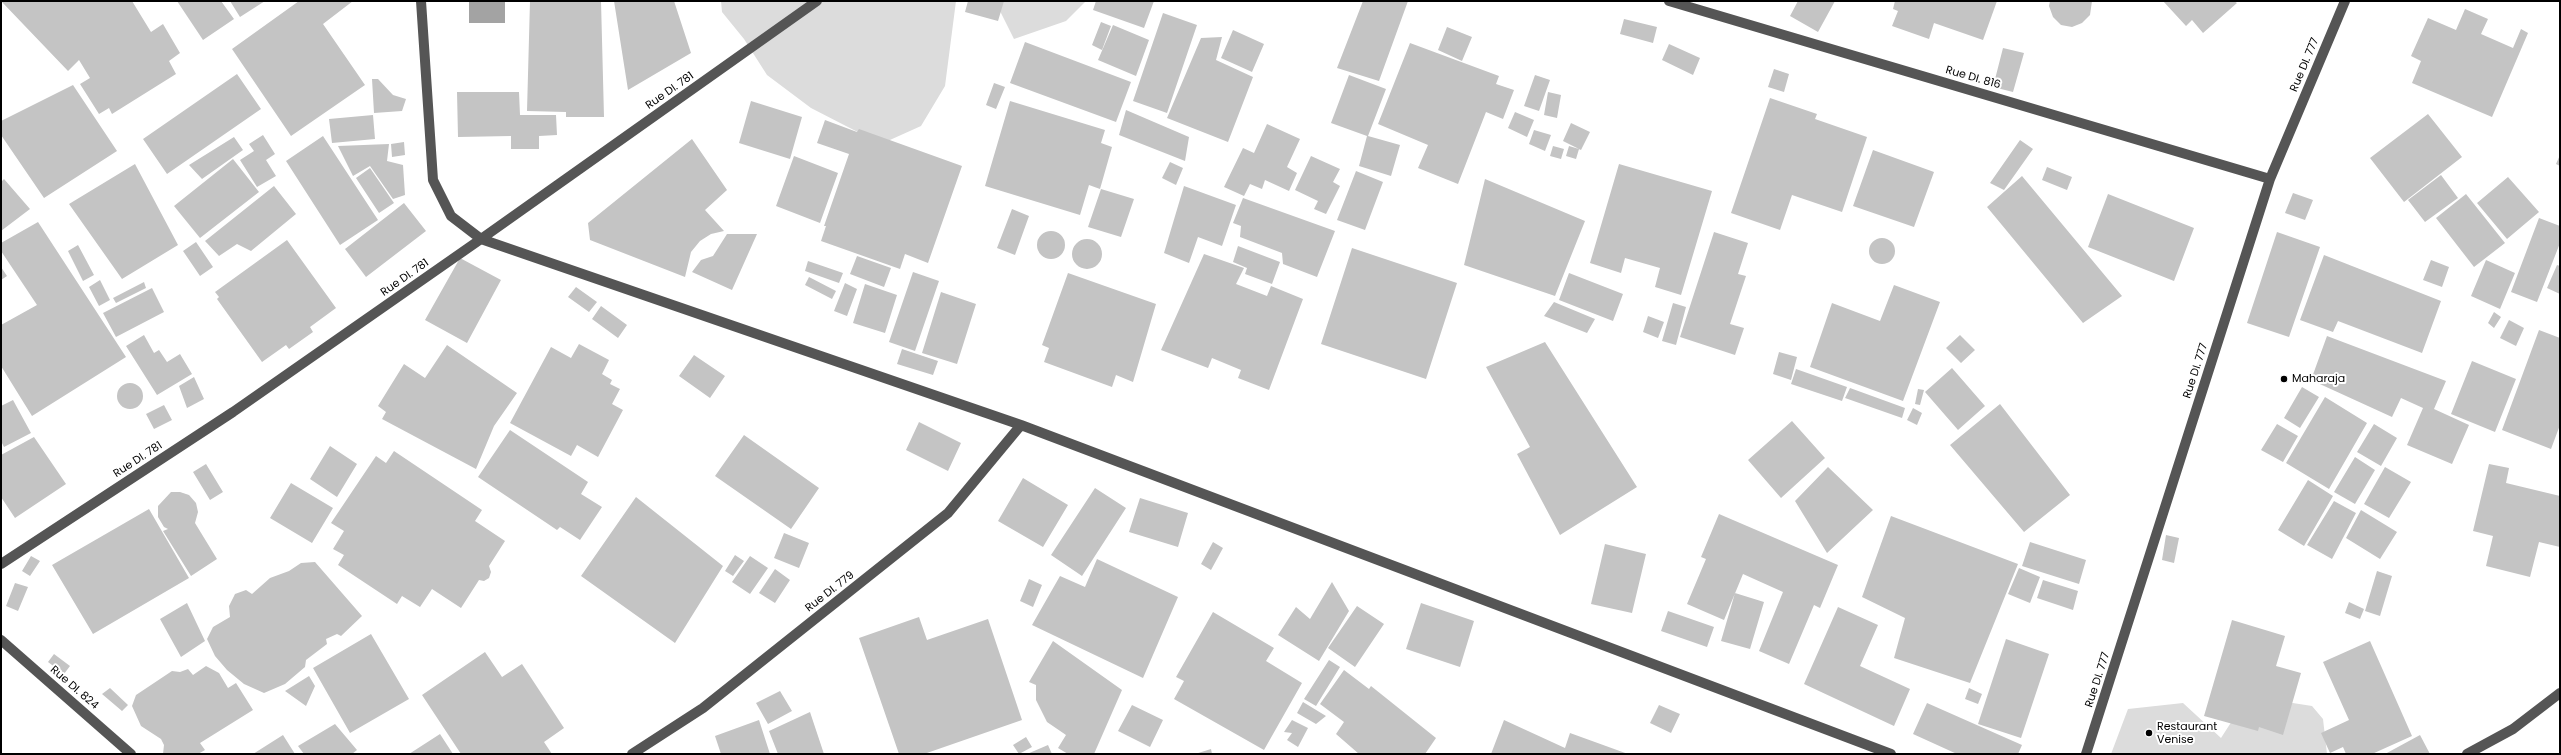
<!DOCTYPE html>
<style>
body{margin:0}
#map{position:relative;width:2561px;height:755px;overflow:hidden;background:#fff;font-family:Poppins,sans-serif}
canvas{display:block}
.frame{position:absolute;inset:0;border:2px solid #000;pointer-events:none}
</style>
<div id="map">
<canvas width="2561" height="755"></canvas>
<div class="frame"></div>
</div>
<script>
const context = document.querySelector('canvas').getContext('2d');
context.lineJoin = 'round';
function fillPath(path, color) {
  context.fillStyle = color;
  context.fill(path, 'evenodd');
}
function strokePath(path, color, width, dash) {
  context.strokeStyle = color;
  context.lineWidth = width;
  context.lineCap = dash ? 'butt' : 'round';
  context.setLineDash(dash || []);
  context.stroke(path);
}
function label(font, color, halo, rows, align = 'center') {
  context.font = font + ' Poppins,sans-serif';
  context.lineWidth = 4;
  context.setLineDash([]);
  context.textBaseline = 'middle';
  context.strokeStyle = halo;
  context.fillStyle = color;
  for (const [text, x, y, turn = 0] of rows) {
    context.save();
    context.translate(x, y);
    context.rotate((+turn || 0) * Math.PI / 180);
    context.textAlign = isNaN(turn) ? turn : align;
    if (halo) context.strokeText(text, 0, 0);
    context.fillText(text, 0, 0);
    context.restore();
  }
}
fillPath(new Path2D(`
 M721 1H956L945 86 921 126 881 144 811 108 767 75 744 39 722 12Z
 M995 1H1086L1066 21 1014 39Z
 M2248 696 2312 706 2323 719 2327 754H2111L2128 709 2183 703 2221 738Z`), '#dcdcdc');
fillPath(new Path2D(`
 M469 1H505V23H469Z`), '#a3a3a3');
fillPath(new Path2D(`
 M1 1H132L151 32 163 24 180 53 169 61 176 74 112 114 109 108 99 114 80 84 90 78 79 60 68 71Z
 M177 1H221L234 19 203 40Z
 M230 1H265L240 17Z
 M299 1H353L323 24 365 85 291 136 232 49Z
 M530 1H601L604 117H566V112L527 111Z
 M614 1H674L691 53 628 90Z
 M968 1H1004L998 21 965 12Z
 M1096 1H1154L1144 28 1093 10Z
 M1363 1H1408L1379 81 1337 68Z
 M1798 1H1835L1818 32 1790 16Z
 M1895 1H1997L1983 40 1934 23 1929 39 1892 26 1898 11 1893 9Z
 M2050 1H2092L2090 15 2082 23 2072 27 2061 25 2053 17 2049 6Z
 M2163 1H2234L2237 3 2203 33 2192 20 2186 26Z
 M2465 9 2488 19 2481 34 2513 48 2521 29 2528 33 2492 117 2412 83 2421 61 2411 56 2428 18 2456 30Z
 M1163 13 1197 25 1167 113 1133 101Z
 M1624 19 1657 27 1653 43 1620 34Z
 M1101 22 1111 26 1102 50 1092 45Z
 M1113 25 1149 40 1136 76 1098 60Z
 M1447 27 1472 37 1462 61 1438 50Z
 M1233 30 1264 44 1252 72 1221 58Z
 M1222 37 1216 60 1253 77 1228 142 1167 118 1201 38Z
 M1025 42 1131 82 1116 122 1010 83Z
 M1410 43 1499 76 1496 84 1514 90 1503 119 1486 112 1458 184 1418 168 1428 145 1378 124Z
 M1669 44 1700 58 1693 75 1662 60Z
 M2003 48 2024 53 2013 92 1993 87Z
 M1774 69 1789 74 1784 92 1768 87Z
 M237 74 261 109 167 174 143 139Z
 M1349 75 1386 89 1368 136 1400 145 1391 176 1359 166 1367 136 1331 123Z
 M1535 75 1550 80 1539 111 1524 106Z
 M372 79H378L393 95 406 99 402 111 374 113Z
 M994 83 1005 87 996 109 986 105Z
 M73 85 117 151 44 198 1 135V121Z
 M457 92H519L520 115H556L557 135 539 136V149H511V136L458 137Z
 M1548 92 1561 95 1557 118 1544 115Z
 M1770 98 1817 114 1815 119 1867 137 1842 212 1792 195 1780 230 1731 213Z
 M751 101 802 117 790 159 739 143Z
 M1010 101 1105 130 1101 143 1112 147 1100 189 1089 185 1080 215 985 186Z
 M1126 110 1189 137 1185 161 1119 135Z
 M1515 112 1534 120 1527 137 1508 128Z
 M2428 114 2462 157 2404 202 2370 158Z
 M373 115 375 139 332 143 329 119Z
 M825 120 857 132 859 129 962 166 928 263 905 254 900 269 821 241 826 226H824L849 154 817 143Z
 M1571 123 1590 132 1581 150 1563 141Z
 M1267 124 1300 139 1287 167 1297 173 1289 191 1265 180 1262 189 1250 184 1244 196 1224 187 1243 148 1254 153Z
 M1534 130 1551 135 1545 151 1529 144Z
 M263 135 275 154 266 160 276 176 257 187 240 160 254 151 249 144Z
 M323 136 378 220 340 245 286 161Z
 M234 137 243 150 202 179 189 165Z
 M692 139 727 190 705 210 724 231 711 234 700 241 691 252 685 277 590 240 588 223Z
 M2020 140 2033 149 2004 190 1990 183Z
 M404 142 405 155 392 157 391 144Z
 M389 144 387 161 403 165 405 195 393 199 370 166 353 176 338 146Z
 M1553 146 1564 149 1561 159 1550 156Z
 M1569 146 1579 149 1576 159 1566 156Z
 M1873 150 1934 172 1914 227 1853 206Z
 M2560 155V166L2556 164Z
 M794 156 838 173 820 223 776 206Z
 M1311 156 1340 169 1333 182 1340 186 1326 214 1314 209 1318 201 1295 190Z
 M233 159 259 192 200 238 174 206Z
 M1170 162 1183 168 1176 185 1162 178Z
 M135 164 178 245 122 279 69 204Z
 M1619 164 1712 191 1681 295 1655 287 1660 268 1625 258 1621 273 1590 263Z
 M2047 167 2072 177 2067 190 2042 180Z
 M370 168 394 203 379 213 356 178Z
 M1356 171 1383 182 1365 230 1337 220Z
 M2441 175 2458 198 2425 222 2408 200Z
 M2022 176 2122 296 2083 323 1987 207Z
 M2508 177 2539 212 2507 239 2477 203Z
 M4 179 30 209 1 231V182Z
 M1485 179 1585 221 1555 296 1464 265Z
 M274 186 296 214 251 251 237 244 219 256 205 241Z
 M1184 186 1236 205 1222 246 1198 237 1189 263 1164 253Z
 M1101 189 1134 199 1121 237 1088 227Z
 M2293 193 2313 200 2305 220 2285 213Z
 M2108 194 2194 228 2174 281 2088 247Z
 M2466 194 2505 243 2474 267 2436 218Z
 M1243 198 1335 231 1317 277 1283 264 1282 253 1240 237 1241 226 1233 223Z
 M404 203 426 231 366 277 345 249Z
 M1012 209 1029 216 1015 255 997 248Z
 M2539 218 2560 226V243L2537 302 2511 292Z
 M38 222 126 357 32 416 1 366V325L37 305 1 251V243Z
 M1037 245a14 14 0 1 1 28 0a14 14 0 1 1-28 0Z
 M1714 232 1748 243 1738 274 1746 276 1730 324 1744 328 1735 355 1680 337Z
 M2277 232 2320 247 2289 337 2247 323Z
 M727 234H757L732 290 692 272 701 260 713 256Z
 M1869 251a13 13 0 1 1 26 0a13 13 0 1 1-26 0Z
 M1072 254a15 15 0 1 1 30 0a15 15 0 1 1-30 0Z
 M287 240 336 308 310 327 313 332 289 349 286 345 262 362 217 299 219 297 215 292Z
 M196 242 213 267 200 276 183 251Z
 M78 245 94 275 83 281 68 251Z
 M1238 246 1280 262 1272 284 1245 274 1247 268 1233 262Z
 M1352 248 1457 283 1426 379 1321 344Z
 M1204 254 1244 268 1236 284 1267 296 1271 286 1303 299 1269 390 1238 378 1241 370 1212 358 1208 368 1161 350Z
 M2324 255 2441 301 2422 353 2338 321 2333 332 2300 320Z
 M857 256 891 268 884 287 850 274Z
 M460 258 501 280 467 343 425 320Z
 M2431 260 2449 267 2442 287 2423 280Z
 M2486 260 2515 273 2500 309 2471 296Z
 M808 261 843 273 839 283 805 271Z
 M2557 265 2560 266V294L2547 288Z
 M1 267 7 276 1 280Z
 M913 272 939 281 915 351 889 342Z
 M1068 273 1156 304 1133 382 1116 375 1112 387 1044 362 1049 348 1042 345Z
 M1569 273 1623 294 1613 321 1559 300Z
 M809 277 836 291 832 299 805 285Z
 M100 280 110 300 99 306 89 287Z
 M144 282 146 288 116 303 113 298Z
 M845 283 857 289 847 316 834 311Z
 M865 284 897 295 885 333 853 323Z
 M1894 285 1940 302 1903 401 1810 367 1832 303 1880 321Z
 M576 287 597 302 589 312 568 297Z
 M152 288 164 312 116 337 103 313Z
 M941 292 976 304 957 364 922 353Z
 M1554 302 1595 319 1587 333 1544 316Z
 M1673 303 1686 307 1676 345 1662 341Z
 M601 306 627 325 618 338 592 319Z
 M2494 312 2501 317 2494 328 2488 323Z
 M1648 316 1664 322 1658 338 1643 332Z
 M2509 320 2524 328 2516 346 2500 338Z
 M2539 330 2560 338V425L2551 449 2502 430Z
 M144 335 154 353 159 350 167 362 180 354 192 374 157 395 126 346Z
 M1960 335 1975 350 1961 363 1946 348Z
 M2327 336 2446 381 2434 409 2469 425 2452 464 2407 445 2423 408 2401 398 2392 417 2311 380Z
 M1545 342 1637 487 1560 535 1517 454 1530 447 1486 367Z
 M579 344 609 360 602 374 612 380 610 384 620 389 612 404 623 410 598 457 577 445 571 456 510 423 551 347 571 358Z
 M447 345 517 393 494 426 476 469 382 419 386 412 378 406 404 364 425 378Z
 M902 349 938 361 933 375 897 364Z
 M1779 352 1797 357 1791 380 1773 374Z
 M694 355 725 376 710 398 679 376Z
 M2472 361 2516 379 2495 432 2451 414Z
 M1952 368 1985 406 1958 430 1925 392Z
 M1796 369 1847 387 1842 401 1791 384Z
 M194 377 204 399 187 408 179 386Z
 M117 396a13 13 0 1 1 26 0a13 13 0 1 1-26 0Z
 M2302 387 2319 397 2300 428 2284 418Z
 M1850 388 1905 408 1902 418 1845 398Z
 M1918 389 1924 390 1920 405 1915 404Z
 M2325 397 2367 423 2329 489 2286 463Z
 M13 400 31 433 4 447 1 441V406Z
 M2000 404 2070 495 2024 532 1950 445Z
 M164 405 172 420 154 429 146 414Z
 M1913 408 1922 413 1917 425 1907 420Z
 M1792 421 1825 458 1781 498 1748 460Z
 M919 422 961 443 948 471 906 450Z
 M2277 424 2298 436 2283 462 2261 450Z
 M2374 424 2397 438 2381 466 2357 452Z
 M510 430 588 482 581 494 602 507 580 540 560 527 557 530 478 477Z
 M744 435 819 488 791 529 715 476Z
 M34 437 66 484 15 518 1 497V455Z
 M330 446 357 464 337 497 310 479Z
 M394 451 482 510 475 521 505 541 489 566 491 572 489 578 484 581 479 580 461 608 432 589 420 607 402 596 397 604 338 565 344 555 333 549 344 531 331 523 376 456 386 463Z
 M2355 457 2375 470 2355 504 2334 492Z
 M206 464 223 492 210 500 193 472Z
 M2489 464 2509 468 2506 483 2560 496V547L2539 542 2530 577 2486 566 2493 536 2473 531Z
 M1828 467 1873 510 1827 553 1795 501Z
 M2385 467 2411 482 2389 518 2364 504Z
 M1023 478 1068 505 1043 547 998 521Z
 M2308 480 2333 496 2304 546 2278 530Z
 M291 483 333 508 312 543 270 518Z
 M1095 488 1126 508 1082 576 1051 555Z
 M171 492H180L189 495 196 503 198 512 195 523 217 559 191 576 163 531 168 529 164 527 158 517V506Z
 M636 497 723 566 675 643 581 576Z
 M1140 498 1188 513 1178 547 1129 532Z
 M2334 501 2356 513 2332 559 2307 545Z
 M149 509 189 578 93 634 52 565Z
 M2361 510 2397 532 2380 559 2346 538Z
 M1719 514 1838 565 1820 608 1814 605 1789 664 1759 651 1783 592 1743 574 1724 620 1687 604 1706 559 1701 557Z
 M1891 516 2018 564 1970 683 1894 658 1905 618 1862 597Z
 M784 533 809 543 799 568 774 558Z
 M2166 535 2179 538 2174 563 2162 560Z
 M1213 542 1223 548 1211 570 1201 564Z
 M2030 542 2086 560 2079 584 2022 566Z
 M1605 544 1646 554 1632 613 1591 604Z
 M735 555 744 561 733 576 725 571Z
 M31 556 40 561 30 576 22 571Z
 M750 556 768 568 750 594 732 582Z
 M1097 559 1178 597 1143 678 1032 625 1060 576 1085 587Z
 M315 562 362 616 341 636 337 634 326 639 327 644 306 660 305 667 285 684 264 693 244 684 227 670 215 656 207 639 213 627 230 617 229 606 235 594 246 590 252 594 270 578 289 571 301 563Z
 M2019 568 2040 577 2030 603 2008 594Z
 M775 569 790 580 775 603 759 593Z
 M2377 571 2392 576 2380 616 2365 611Z
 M1029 579 1042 585 1033 607 1020 601Z
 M2043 580 2078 591 2073 610 2037 598Z
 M1332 582 1349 611 1319 661 1278 635 1296 607 1310 619Z
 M15 583 28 587 18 611 6 606Z
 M1735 593 1764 602 1750 649 1721 641Z
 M2349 602 2364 609 2360 619 2345 613Z
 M187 603 205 641 181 657 160 619Z
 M1421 603 1474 621 1460 667 1406 649Z
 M1357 606 1384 624 1355 667 1328 648Z
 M1838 607 1878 625 1860 666 1910 689 1894 726 1804 684Z
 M1668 611 1714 627 1707 647 1661 631Z
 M1213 612 1274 648 1266 661 1302 683 1264 750 1174 699 1184 681 1176 677Z
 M919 617 927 640 988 619 1022 720 924 754H899L859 638Z
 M2232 620 2285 636 2276 666 2301 673 2283 735 2259 727 2258 731 2204 716Z
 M371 634 409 699 350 733 313 668Z
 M2006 639 2049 654 2021 738 1978 724Z
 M1053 641 1122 690 1094 754H1068L1058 748 1066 735 1047 722 1036 700V685L1029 682Z
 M2370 641 2412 736 2372 754H2346L2343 747 2330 753 2321 733 2349 720 2323 662Z
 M485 652 502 677 522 664 564 728 544 742 552 754H461L422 695Z
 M54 654 70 666 64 674 48 662Z
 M1329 660 1340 667 1316 706 1304 699Z
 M206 666 219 673 228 688 236 683 253 710 200 743 205 750 198 754H163L164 745 161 739 141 726 132 706 136 695 172 671 180 672 188 669 193 675Z
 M1344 670 1369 689 1371 686 1436 738 1425 754H1359L1336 734 1344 722 1320 704Z
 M309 676 315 686 306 706 285 691Z
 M110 688 128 705 122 711 102 694Z
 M1969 688 1982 694 1978 704 1965 699Z
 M780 691 792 711 768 724 756 703Z
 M1303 702 1326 716 1316 724 1297 713Z
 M1927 703 2022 745 2018 754H1957L1913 734Z
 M1132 705 1163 720 1150 747 1118 731Z
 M1659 705 1680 714 1671 733 1650 723Z
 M810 712 824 754H778L769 731Z
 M759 720 770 754H721L715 736Z
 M1292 720 1308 728 1298 747 1287 740 1292 733 1284 732Z
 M1504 720 1565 748 1570 733 1628 754H1491Z
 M335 724 357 750 352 754H304L298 746Z
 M440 734 453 754H409Z
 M283 735 295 754H253Z
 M2420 735 2430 754H2385Z
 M1026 737 1032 747 1019 754 1013 745Z
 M1048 745 1052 754H1027Z
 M1211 749 1212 754H1195Z`), '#c4c4c4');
strokePath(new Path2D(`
 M421 1 433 180 451 216 481 239 1021 425 1891 754
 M1669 1 2270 179
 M1 564 233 412 481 239 817 1
 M1 640 131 754
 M632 754 703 708 948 513 1021 425
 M2086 754 2270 179 2345 1
 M2467 754 2513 729 2560 693`), '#555', 10);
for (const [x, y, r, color] of [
 [2284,379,4,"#000"],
 [2149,733,4,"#000"]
]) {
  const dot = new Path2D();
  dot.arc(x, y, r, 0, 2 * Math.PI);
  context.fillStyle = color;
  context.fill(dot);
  strokePath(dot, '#fff', 1.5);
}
label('11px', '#000', '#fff', [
 ["Rue DI. 777",2305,65,-67],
 ["Rue DI. 816",1973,78,16],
 ["Rue DI. 781",670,91,-35],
 ["Rue DI. 781",405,278,-35],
 ["Rue DI. 777",2196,371,-72],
 ["Rue DI. 781",138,460,-33],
 ["Rue DI. 779",830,592,-38],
 ["Rue DI. 777",2098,680,-72],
 ["Rue DI. 824",74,688,41]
]);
label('11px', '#000', '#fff', [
 ["Maharaja",2292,379],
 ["Restaurant",2157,727],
 ["Venise",2157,740]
], 'left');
</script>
